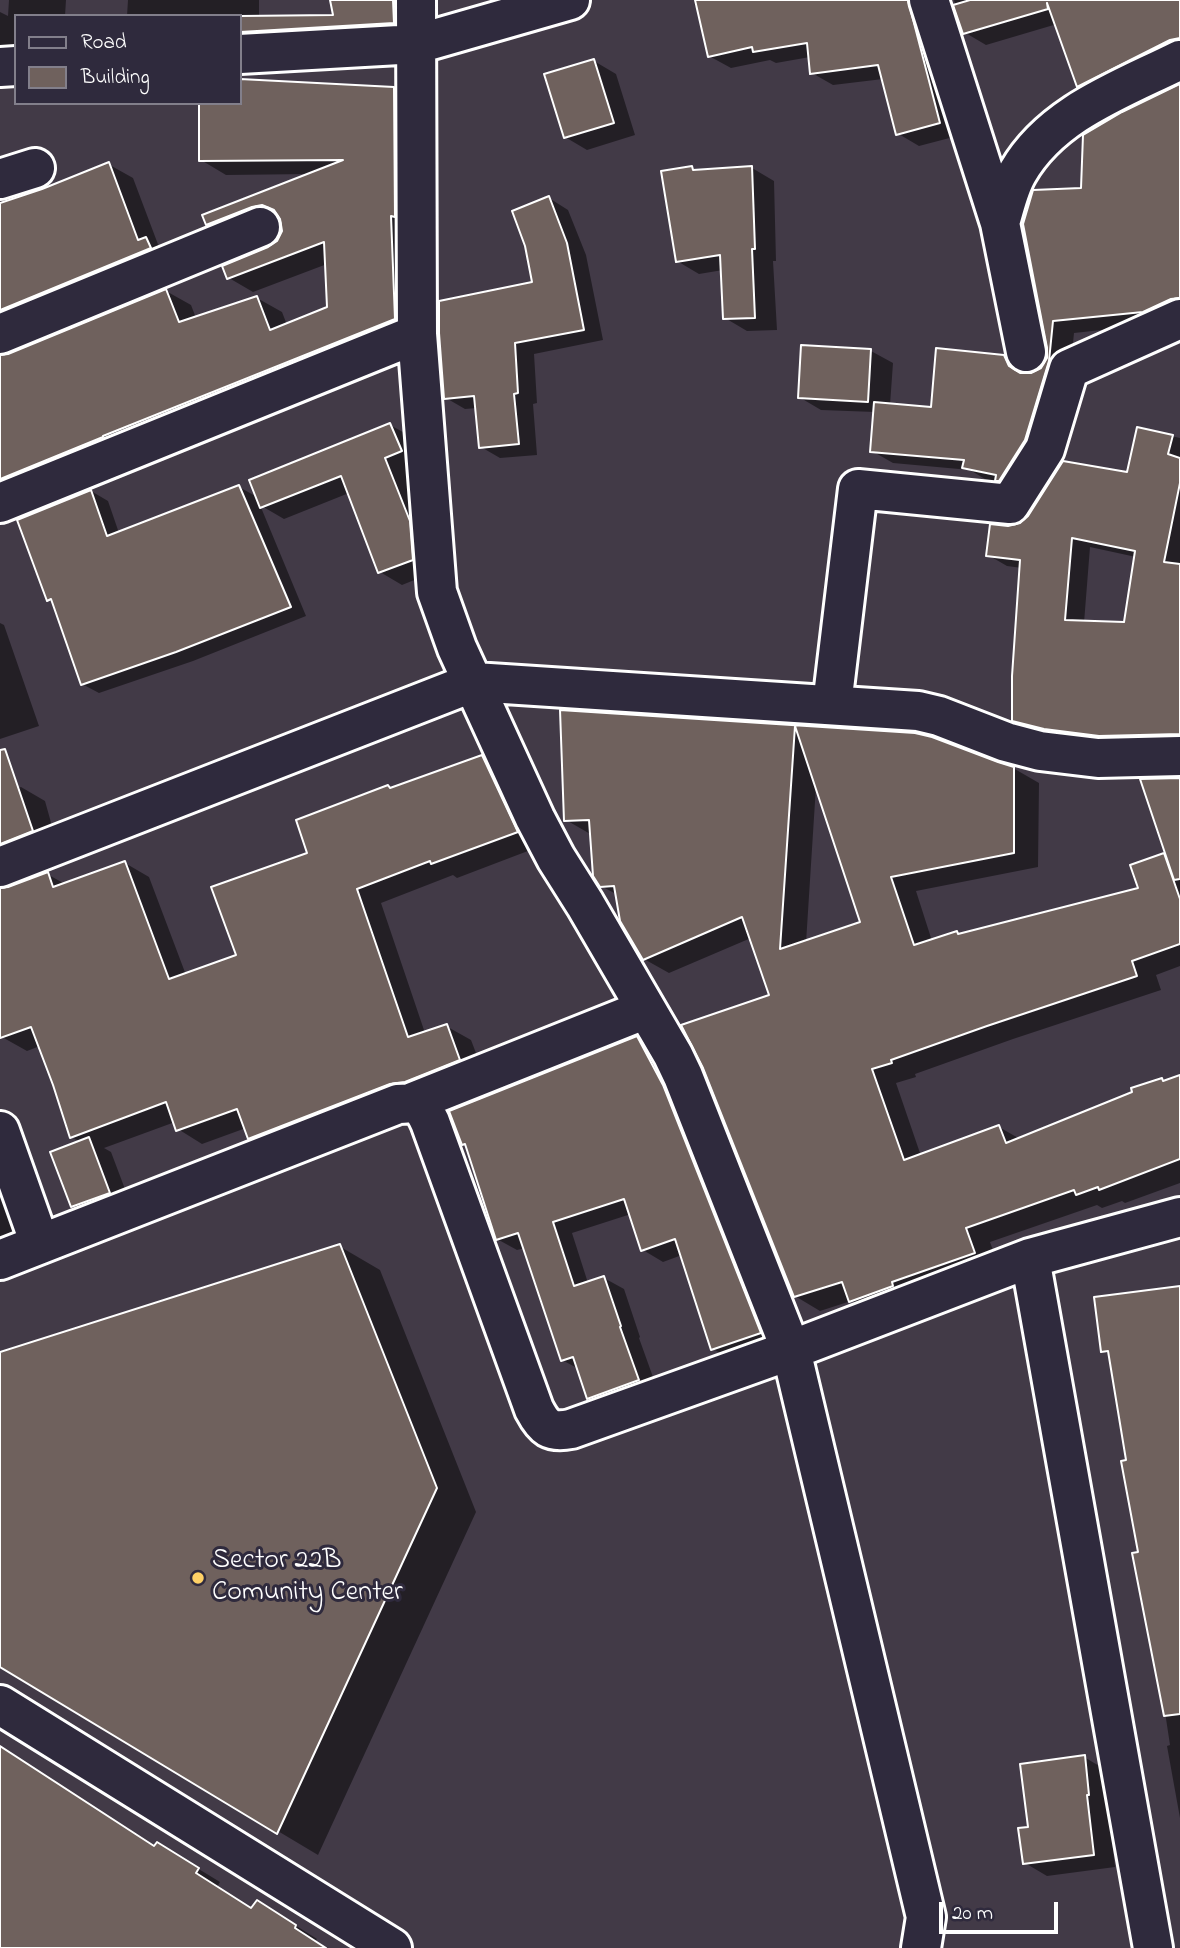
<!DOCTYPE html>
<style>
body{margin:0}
#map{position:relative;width:1180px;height:1948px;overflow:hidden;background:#423a47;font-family:"Indie Flower",sans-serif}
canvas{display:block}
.legend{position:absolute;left:14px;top:14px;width:228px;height:91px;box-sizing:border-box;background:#2f2a3d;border:2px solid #827f8b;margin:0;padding:9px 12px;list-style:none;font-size:21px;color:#fff}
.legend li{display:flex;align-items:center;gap:14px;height:35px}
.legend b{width:35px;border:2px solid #827f8b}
.scale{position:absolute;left:939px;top:1902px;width:119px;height:32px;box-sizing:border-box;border:4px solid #fff;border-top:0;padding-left:9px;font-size:21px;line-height:24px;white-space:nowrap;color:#fff;-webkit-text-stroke:5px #2f2a3d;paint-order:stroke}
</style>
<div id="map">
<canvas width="1180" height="1948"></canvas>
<ul class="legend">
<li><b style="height:9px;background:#2f2a3d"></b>Road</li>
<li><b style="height:19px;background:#6f615d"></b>Building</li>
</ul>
<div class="scale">20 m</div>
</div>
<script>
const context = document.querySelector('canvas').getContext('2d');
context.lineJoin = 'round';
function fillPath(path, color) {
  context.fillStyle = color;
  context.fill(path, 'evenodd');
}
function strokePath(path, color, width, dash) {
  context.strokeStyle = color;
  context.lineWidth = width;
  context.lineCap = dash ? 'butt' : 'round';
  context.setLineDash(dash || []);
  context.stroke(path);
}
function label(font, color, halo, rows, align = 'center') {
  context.font = font + ' "Indie Flower",sans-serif';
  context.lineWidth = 6;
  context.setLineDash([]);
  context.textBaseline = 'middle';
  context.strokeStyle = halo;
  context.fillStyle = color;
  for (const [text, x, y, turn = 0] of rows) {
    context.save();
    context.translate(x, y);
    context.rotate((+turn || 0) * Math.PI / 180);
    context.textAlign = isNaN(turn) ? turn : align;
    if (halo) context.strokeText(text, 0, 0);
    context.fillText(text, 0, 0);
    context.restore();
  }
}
fillPath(new Path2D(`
 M9 0H66L65 16H16V59L0 61V12L8 16Z
 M128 0H259V18L335 17 332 0H410L413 33 240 54V16H127Z
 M694 0H933L961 135 919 146 897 133 883 79 833 85 812 73 810 57 776 63 770 60 731 68 709 56 698 8 695 6Z
 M954 0H1180V58L1099 98 1078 86 1057 24 986 45 964 32Z
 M594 61 616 74 635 135 587 150 565 137Z
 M240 80 394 89 419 103V333L0 518V205L108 164 133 178 159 247 171 253 2 347 4 357 166 291 191 305 196 318 257 298 282 312 287 325 329 308 327 264 253 292 229 278 278 242 283 231 282 219 232 239 208 224 311 174 226 175 201 160 240 103Z
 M1180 86V317L1166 323 1074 333 1070 373 1002 483 985 479 970 470 893 463 872 451 875 412 821 410 799 397 871 351 893 363 890 405 933 408 1004 356 1026 369 1028 375 1042 369 1049 359V348L1024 224 1083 189Z
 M692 168 698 171 752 168 774 181 776 261H773L777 330 747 331 725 318 723 270 699 274 677 261Z
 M549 198 568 210 586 255 603 340 534 354 537 403 533 404 537 455 500 458 481 447 477 408 465 409 446 398 534 283Z
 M390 425 412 437 423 463 406 470 431 535 434 572 402 585 380 572 349 493 284 519 260 505 306 616 193 661 99 693 82 684 54 603 49 600 91 491 108 501 119 533 239 487 259 498Z
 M1139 429 1180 438V744L1119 746 1032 731 1013 720 1022 568 1007 566 988 555 1008 528 1021 525 1128 474ZM1090 547 1136 557 1126 624 1084 623Z
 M0 623 4 625 39 726 0 739Z
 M562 711 914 734 1013 768 1039 783 1038 867 916 891 932 941 956 933 960 935 1140 889 1164 855 1180 864V966L1156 975 1161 990 1013 1039 915 1074 916 1077 896 1083 921 1156 999 1127 1020 1139 1162 1080 1165 1082 1180 1077V1183L1125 1203 1122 1201 1102 1208 1097 1205 990 1242 999 1267 876 1315 851 1301 820 1311 795 1296 771 996 751 938 669 973 644 959 618 895 601 886 592 835 566 820ZM816 786 863 924 806 943Z
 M482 757 506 771 541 846 457 878 453 875 381 903 425 1033 446 1026 471 1040 484 1074 274 1152 250 1138 246 1128 202 1144 178 1129 175 1122 104 1148 111 1152 131 1205 95 1219 73 1206 81 1142 71 1137 40 1046 27 1051 2 1037 0 1031V794L21 787 45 801 57 844 3 879 4 890 47 874 65 884 125 863 149 877 186 975 238 956 309 854 388 786 392 789Z
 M637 1038 657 1050 780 1344 733 1360 713 1349 682 1255 663 1262 643 1250 631 1214 572 1233 588 1283 604 1278 624 1289 640 1337 639 1338 658 1391 608 1409 588 1398 579 1369 562 1360 525 1248 517 1250 497 1239 468 1147 463 1144Z
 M0 1186 22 1245 0 1253Z
 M339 1246 380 1270 476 1512 318 1855 0 1665V1354Z
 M1180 1287V1818L1167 1746 1170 1745 1111 1355 1103 1351Z
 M1084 1757 1106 1770 1111 1807H1108L1115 1867 1047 1876 1025 1863 1030 1828Z
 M0 1760 156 1848 179 1857 220 1882 217 1887 252 1910 279 1915 317 1939 315 1942 325 1948H0Z`), '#0007');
const building = new Path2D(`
 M330 0H393L394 23 240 32V16L333 15Z
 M695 0H908L940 123 896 135 878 65 810 74 807 43 753 52 752 47 708 57Z
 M970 0H1180V38L1170 40 1077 87 1047 3 1048 9 963 34 953 5Z
 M594 59 614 123 564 138 544 74Z
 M240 79 394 87 395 217 391 216 395 319 103 436V437L0 479V355L8 354 166 289 179 322 257 296 270 330 327 307 324 242 227 279 222 266 268 247 277 241 282 231 280 219 274 210 262 205 252 207 206 225 202 215 343 160 199 161V103H240Z
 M1180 84V298L1171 299 1143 312 1053 321 1049 361 1025 440 999 481H995L996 475 962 468 964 460 870 452 874 402 931 407 936 348 1004 355 1009 366 1020 373H1031L1041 368 1047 358V348L1023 224 1033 190 1081 188 1083 135 1122 112Z
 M109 162 138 240 146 237 151 248 0 310V203L42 189Z
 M692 166 693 170 752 166 755 249H752L755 318 723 319 720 255 676 262 661 171Z
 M549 196 567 243 584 330 515 343 518 393 514 394 519 444 479 448 474 396 444 399 439 333V301L532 282 525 246 512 211Z
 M801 345 871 349 868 402 798 398Z
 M390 423 402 451 385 458 410 521 413 560 378 573 341 476 260 508 249 480Z
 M1137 427 1173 435 1168 454 1180 458V483L1164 562 1180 564V734L1099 736 1044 729 1012 721V676L1020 560 986 556 990 524 1008 526 1020 523 1028 516 1063 461 1127 472ZM1072 538 1135 551 1124 622 1065 620Z
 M239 485 291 607 176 652 81 685 51 599 47 601 17 520 91 490 107 536Z
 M560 710 915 733 932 737 998 762 1014 767V853L891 877 914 945 957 931 958 934 1138 888 1130 865 1164 853 1180 899V944L1132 961 1137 976 987 1026 891 1060 892 1063 872 1069 904 1160 999 1125 1006 1143 1132 1092 1131 1088 1162 1078 1163 1081 1180 1075V1159L1099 1190 1098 1187 1076 1195 1074 1190 966 1228 975 1253 892 1282 893 1286 849 1302 842 1282 794 1297 703 1068 681 1025 769 995 742 917 643 960 620 921 614 886 600 887 593 876 589 820 564 821ZM795 726 860 922 780 949Z
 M5 749 33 831 0 844V750Z
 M482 755 518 832 431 864 430 861 357 889 408 1037 447 1024 460 1060 405 1082 390 1084 248 1139 237 1109 176 1131 166 1102 70 1138 53 1085 31 1027 0 1038V888L8 887 48 872 53 887 125 861 169 979 236 955 211 887 307 853 296 820 388 785 390 788Z
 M1180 778V879L1174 880 1140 779Z
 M637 1036 663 1085 761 1333 711 1350 675 1239 641 1251 624 1199 553 1222 574 1286 604 1276 621 1326 620 1327 639 1380 587 1399 573 1357 561 1361 518 1233 496 1240 465 1144 462 1145 449 1111Z
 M89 1137 110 1193 71 1207 50 1152Z
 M340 1244 437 1488 277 1834 0 1667V1352Z
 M1180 1286V1714L1164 1716 1132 1553 1138 1552 1121 1461 1126 1460 1108 1351 1101 1352 1094 1297Z
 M0 1746 154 1846 157 1842 199 1868 196 1873 251 1908 257 1900 296 1925 295 1928 326 1948H0Z
 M1085 1755 1089 1795H1087L1094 1855 1023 1864 1018 1828 1028 1827 1020 1764Z`);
fillPath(building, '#6f615d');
strokePath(building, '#fff', 2);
const minor = new Path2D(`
 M416 0 417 334 437 592 457 648 535 818 556 858 585 904 673 1055 683 1076 791 1350 926 1917 921 1948
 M929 0 1000 223 1026 352
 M240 54 417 44 570 0
 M0 67 16 66
 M0 179 35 168
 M1000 223C1005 207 1009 187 1018 172 1052 113 1122 89 1180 60
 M0 334 260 227
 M0 503 417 334
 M832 705 858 489 1010 504 1045 449 1069 369 1180 319
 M0 867 474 682 918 711 939 716 1006 742 1040 751 1098 758 1180 756
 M413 1102 646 1009
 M0 1131 40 1244
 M1030 1258 1153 1948
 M0 1260 398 1104C417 1102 422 1104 430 1122L534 1409C544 1428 550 1433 571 1429L791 1350 1030 1258 1180 1217
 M0 1705 392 1948`);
strokePath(minor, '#fff', 44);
strokePath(minor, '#2f2a3d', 38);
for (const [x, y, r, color] of [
 [198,1578,7,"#ffd166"]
]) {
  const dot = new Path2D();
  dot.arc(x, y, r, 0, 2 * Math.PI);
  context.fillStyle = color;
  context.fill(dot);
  strokePath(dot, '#2f2a3d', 2.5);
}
label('28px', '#fff', '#2f2a3d', [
 ["Sector 22B",212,1562],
 ["Comunity Center",212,1594]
], 'left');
</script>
